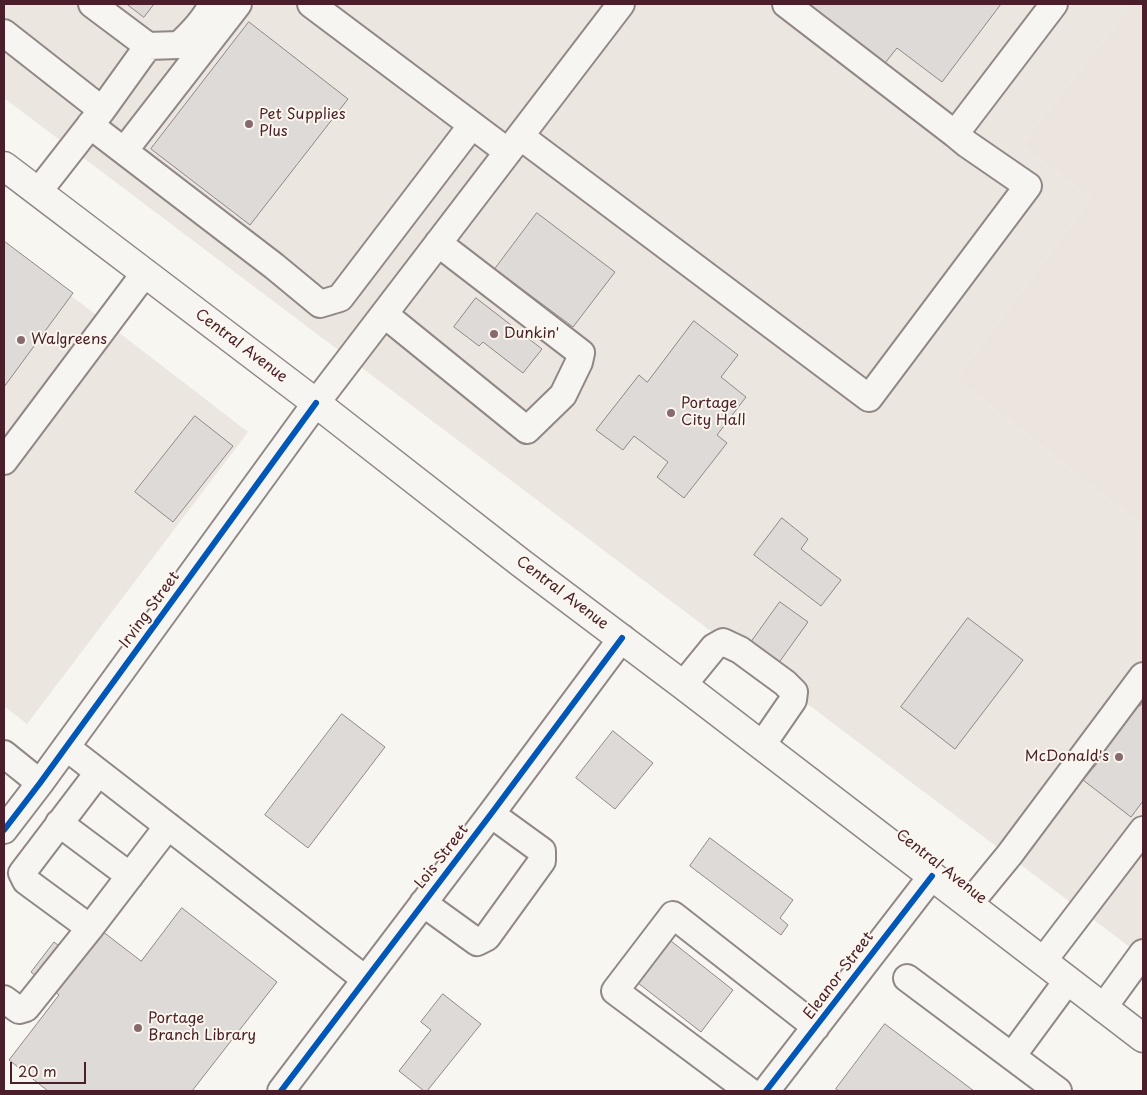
<!DOCTYPE html>
<style>
body{margin:0}
#map{position:relative;width:1147px;height:1095px;overflow:hidden;background:#f8f6f0;font-family:"Playpen Sans",sans-serif}
canvas{display:block}
.frame{position:absolute;inset:0;border:5px solid #4a1f2b;pointer-events:none}
.scale{position:absolute;left:10px;top:1062px;width:76px;height:22px;box-sizing:border-box;border:2px solid #4a1f2b;border-top:0;padding-left:6px;font-size:15px;line-height:18px;white-space:nowrap;color:#4a1f2b;-webkit-text-stroke:4px #fbf7ec;paint-order:stroke}
</style>
<div id="map">
<canvas width="1147" height="1095"></canvas>
<div class="frame"></div>
<div class="scale">20 m</div>
</div>
<script>
const context = document.querySelector('canvas').getContext('2d');
context.lineJoin = 'round';
function fillPath(path, color) {
  context.fillStyle = color;
  context.fill(path, 'evenodd');
}
function strokePath(path, color, width, dash) {
  context.strokeStyle = color;
  context.lineWidth = width;
  context.lineCap = dash ? 'butt' : 'round';
  context.setLineDash(dash || []);
  context.stroke(path);
}
function label(font, color, halo, rows, align = 'center') {
  context.font = font + ' "Playpen Sans",sans-serif';
  context.lineWidth = 4;
  context.setLineDash([]);
  context.textBaseline = 'middle';
  context.strokeStyle = halo;
  context.fillStyle = color;
  for (const [text, x, y, turn = 0] of rows) {
    context.save();
    context.translate(x, y);
    context.rotate((+turn || 0) * Math.PI / 180);
    context.textAlign = isNaN(turn) ? turn : align;
    if (halo) context.strokeText(text, 0, 0);
    context.fillText(text, 0, 0);
    context.restore();
  }
}
fillPath(new Path2D(`
 M4 4H1132L1021 145 1091 199 956 379 1143 526V957L4 98Z
 M4 244 248 432 27 724 4 706Z`), '#ebe6df');
fillPath(new Path2D(`
 M1132 4H1143V526L956 379 1091 199 1021 145Z`), '#ece5de');
const building = new Path2D(`
 M127 4H154L144 17Z
 M807 4H1001L942 82 897 48 885 63Z
 M249 22 348 99 250 225 151 149Z
 M537 213 615 272 573 327 495 269Z
 M4 241 73 293 4 387Z
 M476 298 542 349 523 373 483 342 479 346 454 327Z
 M694 321 738 355 721 377 746 397 717 435 727 443 684 498 657 477 668 462 634 436 623 450 596 430 639 375 647 382Z
 M195 416 233 446 173 522 135 492Z
 M782 518 808 539 801 549 841 580 821 606 754 555Z
 M780 602 808 622 775 668 747 648Z
 M968 618 1023 660 955 749 901 707Z
 M1132 700 1140 706 1143 702V801L1131 817 1083 780 1100 760 1091 753Z
 M342 714 385 747 308 848 265 815Z
 M613 731 653 763 615 809 576 778Z
 M710 838 793 900 780 918 788 925 781 935 690 866Z
 M182 908 277 982 192 1091H48L9 1060 59 995 31 972 54 942 79 961 102 931 141 961Z
 M671 941 733 990 701 1032 638 983Z
 M443 994 481 1024 427 1091H424L399 1071 431 1030 421 1022Z
 M885 1024 974 1091H839L836 1089Z`);
fillPath(building, '#dedad7');
strokePath(building, '#918787', 1);
const minor = new Path2D(`
 M92 4 148 46 179 45C192 33 205 20 212 4
 M311 4 508 152
 M786 4 955 134
 M4 33 102 110 38 192
 M102 110 148 46
 M90 125 274 266 320 304 340 298 472 125
 M520 136 869 398 1028 186 967 144 955 134 1054 4
 M124 151 238 4
 M384 314 527 430 563 395 579 362 581 353 438 243
 M4 461 145 273
 M683 685 714 647 723 642 740 650 785 683 794 692 793 700 762 745
 M66 747 365 979
 M4 754 40 783
 M59 823 130 876
 M4 830 40 783 316 403 621 4
 M423 903 477 942 487 937 542 861V851L491 814
 M969 904 1010 854 1143 676
 M90 928 26 881 22 873 98 773
 M1043 961 1143 830
 M907 978 1058 1091
 M4 999 19 1010 26 1008 90 928 168 826
 M1103 1008 1143 953
 M1012 1056 1068 980
 M281 1091 491 814 622 638
 M749 1091 615 991 673 915 816 1027
 M766 1091 932 876`);
const major = new Path2D(`
 M4 166 316 403 521 563 683 685 1143 1038`);
strokePath(minor, '#918787', 30);
strokePath(major, '#918787', 31);
strokePath(minor, '#f6f5f1', 26);
strokePath(major, '#f6f5f1', 28);
strokePath(new Path2D(`
 M4 830 40 783 316 403
 M281 1091 491 814 622 638
 M766 1091 932 876`), '#0057b8', 6);
for (const [x, y, r, color] of [
 [249,124,5,"#876a70"],
 [494,334,5,"#876a70"],
 [21,340,5,"#876a70"],
 [671,413,5,"#876a70"],
 [1119,757,5,"#876a70"],
 [138,1028,5,"#876a70"]
]) {
  const dot = new Path2D();
  dot.arc(x, y, r, 0, 2 * Math.PI);
  context.fillStyle = color;
  context.fill(dot);
  strokePath(dot, '#fbf7ec', 2);
}
label('15px', '#4a1f2b', '#fbf7ec', [
 ["Pet Supplies",259,115],
 ["Plus",259,132],
 ["Dunkin'",504,334],
 ["Walgreens",31,340],
 ["Portage",681,404],
 ["City Hall",681,421],
 ["McDonald's",1109,757,"right"],
 ["Portage",148,1019],
 ["Branch Library",148,1036]
], 'left');
label('15px', '#4a1f2b', '#fbf7ec', [
 ["Central Avenue",241,346,37],
 ["Central Avenue",562,593,37],
 ["Irving Street",150,610,-54],
 ["Lois Street",442,857,-52],
 ["Central Avenue",941,867,38],
 ["Eleanor Street",839,976,-53]
]);
</script>
